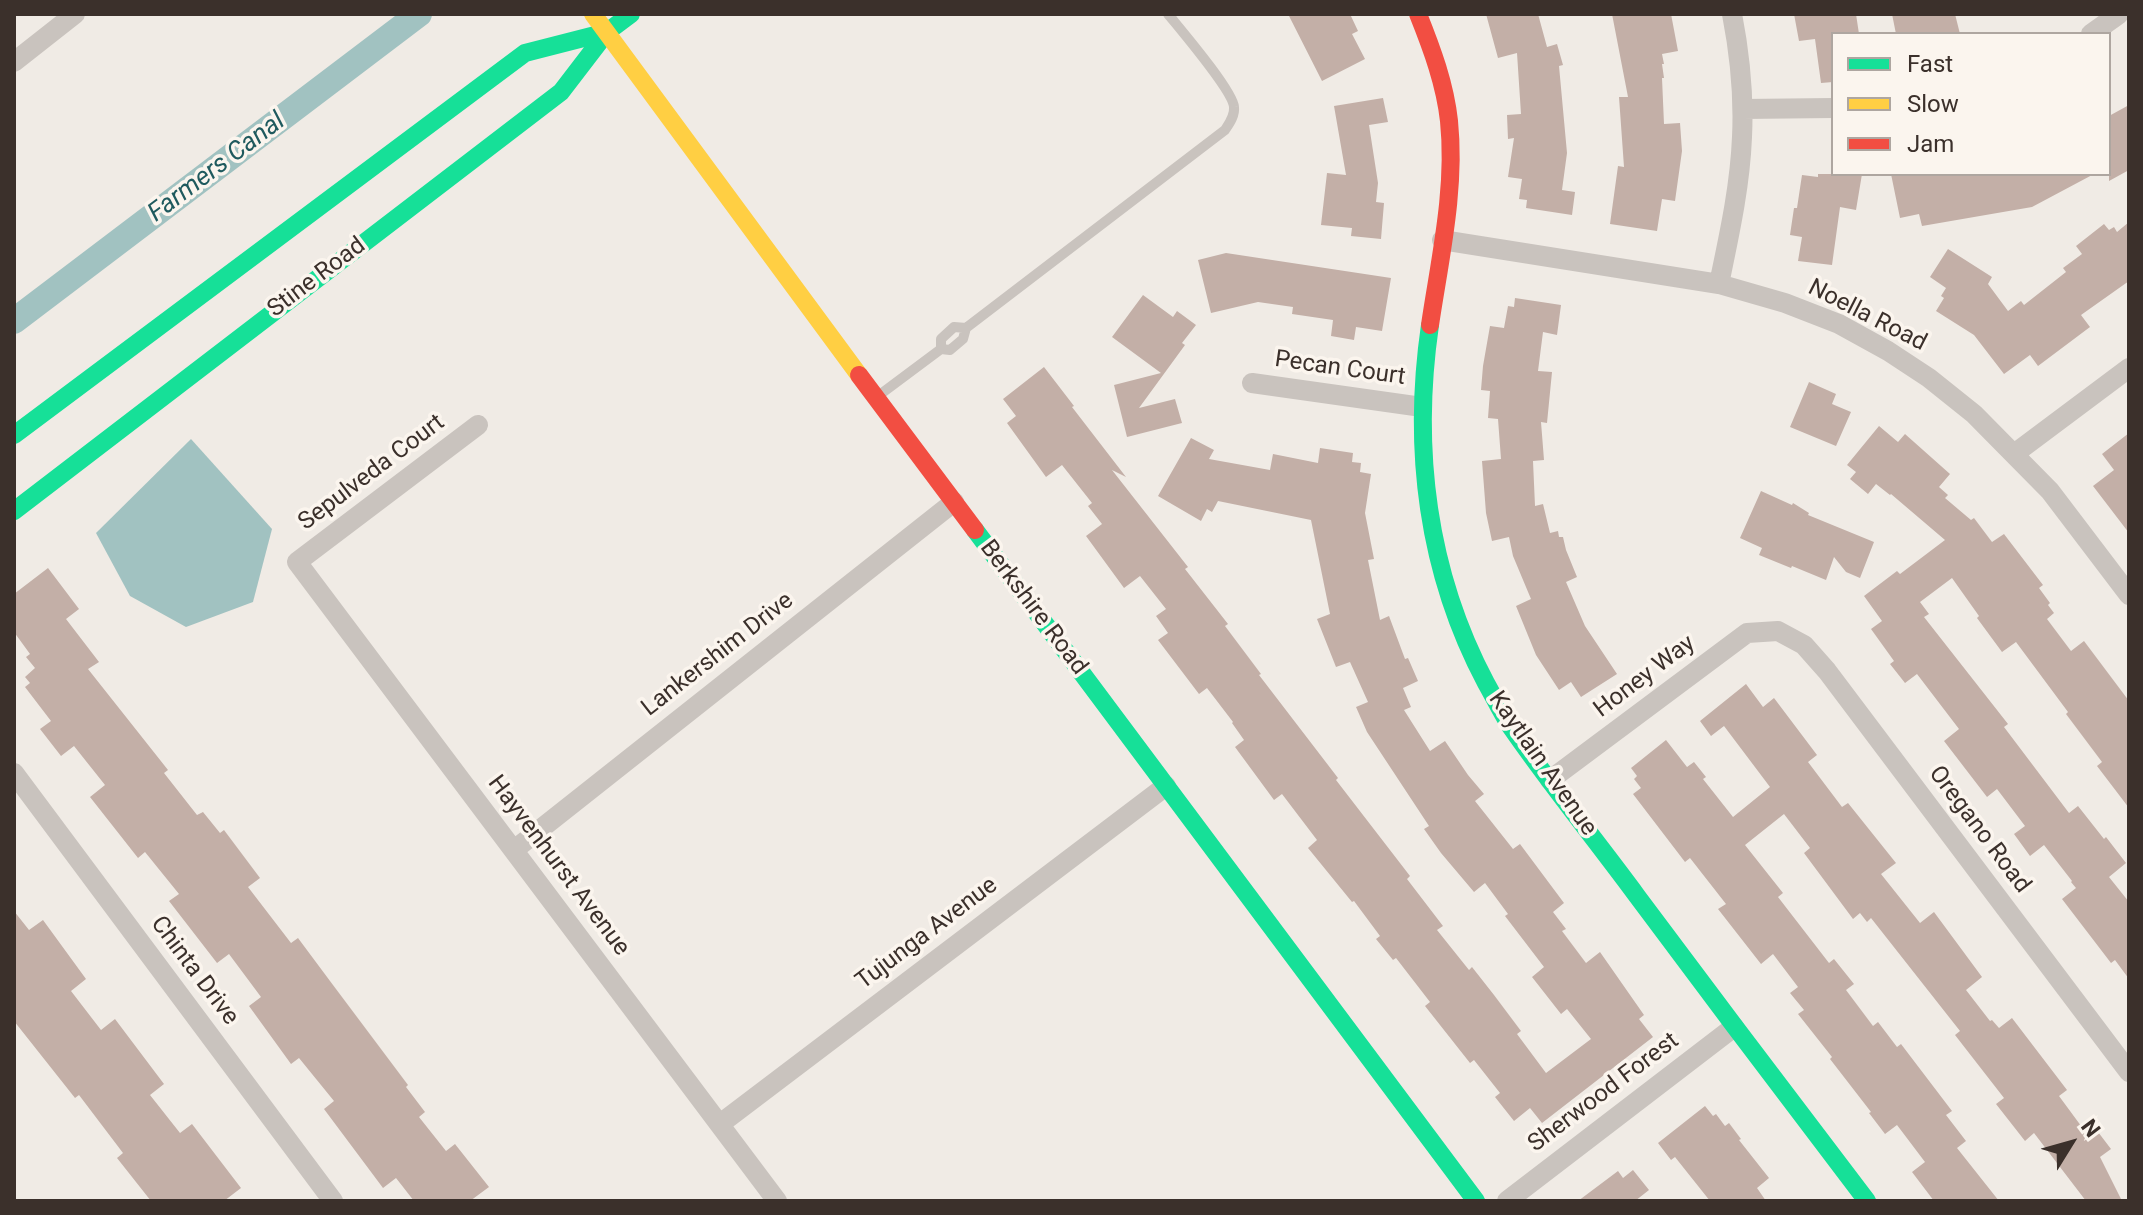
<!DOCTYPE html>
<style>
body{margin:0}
#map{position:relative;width:2143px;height:1215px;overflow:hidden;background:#f0ebe5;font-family:Roboto,sans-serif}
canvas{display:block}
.frame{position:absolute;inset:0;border:16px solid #3b302b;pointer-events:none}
.legend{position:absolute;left:1831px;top:32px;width:280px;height:144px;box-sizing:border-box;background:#fbf5ee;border:2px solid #aea6a0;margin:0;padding:10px 14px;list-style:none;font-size:24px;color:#3b302b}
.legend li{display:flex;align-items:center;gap:16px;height:40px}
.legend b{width:40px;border:2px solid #aea6a0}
.north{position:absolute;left:2031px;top:1103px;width:80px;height:80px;-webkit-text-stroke:6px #fbf5ee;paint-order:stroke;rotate:53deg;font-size:22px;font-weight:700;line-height:32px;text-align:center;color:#3b302b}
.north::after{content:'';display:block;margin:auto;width:28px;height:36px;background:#3b302b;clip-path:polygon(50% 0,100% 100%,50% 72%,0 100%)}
</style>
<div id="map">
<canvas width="2143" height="1215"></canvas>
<div class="frame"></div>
<ul class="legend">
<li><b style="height:10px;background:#16e098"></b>Fast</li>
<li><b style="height:10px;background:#ffcf43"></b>Slow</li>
<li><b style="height:10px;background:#f24e42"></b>Jam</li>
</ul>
<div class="north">N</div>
</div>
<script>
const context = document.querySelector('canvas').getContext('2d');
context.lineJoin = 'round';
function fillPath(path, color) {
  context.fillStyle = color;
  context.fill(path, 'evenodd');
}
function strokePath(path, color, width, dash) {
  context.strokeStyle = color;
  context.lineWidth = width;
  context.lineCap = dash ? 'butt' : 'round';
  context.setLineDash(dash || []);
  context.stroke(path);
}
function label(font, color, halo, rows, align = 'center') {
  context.font = font + ' Roboto,sans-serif';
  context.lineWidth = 7;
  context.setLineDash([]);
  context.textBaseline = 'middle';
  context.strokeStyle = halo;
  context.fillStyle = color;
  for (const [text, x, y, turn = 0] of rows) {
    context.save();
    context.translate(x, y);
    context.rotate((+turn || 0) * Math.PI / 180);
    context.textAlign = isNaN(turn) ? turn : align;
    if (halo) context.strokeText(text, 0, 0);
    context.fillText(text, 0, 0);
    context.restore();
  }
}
fillPath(new Path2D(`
 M191 439 272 529 253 602 186 627 130 596 96 533Z`), '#a1c2c1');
strokePath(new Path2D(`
 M14 321 419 14`), '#a1c2c1', 26);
fillPath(new Path2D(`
 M1288 14H1350L1358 31 1352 34 1365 59 1322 81Z
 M1486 14H1538L1547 47 1557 44 1563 65 1559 66 1567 153 1562 190 1575 192 1572 215 1526 208 1527 200 1519 199 1522 179 1508 177 1514 138 1508 139 1507 115 1521 114 1517 53 1498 58Z
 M1612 14H1671L1678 51 1662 54 1664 64H1662L1664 78H1662L1664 124 1680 123 1682 151 1675 201 1662 199 1657 231 1610 224 1618 166 1624 167 1619 97H1628Z
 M1794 14H1856L1859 34H1833V82L1821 83 1815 39 1799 41Z
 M1892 14H1955L1960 34H1896Z
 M1383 98 1388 122 1369 125 1378 183 1376 202 1384 203 1381 239 1351 236 1352 228 1321 225 1327 173 1346 175 1334 106Z
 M2129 105V170L2109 181V116Z
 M1818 174H1862L1856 210 1840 207 1832 265 1798 261 1802 237 1790 235 1794 208H1797L1802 175 1818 177Z
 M1891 174H2094L2032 207 1922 226 1919 214 1900 218Z
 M2129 222V281L2081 315 2090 327 2038 366 2030 355 2004 374 1974 335 1936 311 1944 298 1941 296 1946 288 1930 277 1948 249 1992 277 1988 284 2008 311 2021 301 2024 305 2066 272 2063 268 2082 254 2076 246 2104 224 2109 230 2114 227 2117 232Z
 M1226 253 1391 278 1382 331 1356 327 1354 340 1331 336 1333 320 1292 314 1293 307 1258 302 1211 313 1198 260Z
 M1143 295 1173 317 1177 311 1196 325 1182 343 1185 345 1139 408 1175 399 1182 423 1127 437 1114 385 1161 373 1112 337Z
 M1515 298 1561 305 1557 335 1543 332 1538 371 1552 372 1547 423 1541 422 1544 460 1533 461 1535 506 1543 504 1550 533 1558 531 1559 537H1563L1566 550 1577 577 1566 582 1585 626 1617 674 1581 697 1571 682 1559 690 1536 655 1516 606 1531 599 1513 556 1509 537 1492 541 1486 513 1482 461 1501 459 1498 419 1488 418 1490 391 1481 390 1483 366 1490 326 1504 328 1508 306 1514 307Z
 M1044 367 1074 406 1072 407 1126 477 1112 470 1188 567 1185 569 1228 624 1225 626 1261 674 1259 675 1338 778 1336 780 1410 876 1407 879 1443 926 1437 930 1469 970 1472 967 1494 995 1521 1031 1517 1034 1546 1073 1591 1039 1567 1009 1561 1014 1532 977 1544 967 1505 916 1508 914 1485 883 1474 892 1441 853 1424 829 1429 826 1367 732 1356 707 1368 702 1350 662 1336 667 1317 619 1330 614 1311 520 1218 501 1212 512 1207 509 1201 521 1158 496 1191 438 1214 450 1209 459 1270 470 1273 454 1318 463 1320 448 1353 453 1352 462 1361 463 1360 472 1371 474 1365 513 1374 559 1368 560 1380 620 1389 616 1405 659 1408 658 1418 681 1403 688 1411 707 1404 710 1430 751 1445 741 1468 775 1484 794 1475 801 1513 849 1520 844 1564 903 1553 912 1566 929 1562 931 1586 963 1600 952 1644 1015 1639 1019 1653 1037 1542 1123 1530 1108 1514 1121 1495 1097 1500 1093 1474 1060 1470 1063 1425 1006 1430 1002 1396 958 1393 960 1376 939 1380 936 1354 901 1352 902 1308 848 1317 840 1282 794 1274 800 1235 747 1244 740 1232 723 1233 722 1207 688 1199 694 1158 640 1168 633 1156 616 1166 609 1140 576 1124 588 1086 536 1102 524 1088 506 1092 503 1062 465 1046 477 1007 423 1016 416 1003 399Z
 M1809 382 1836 394 1832 404 1851 412 1836 446 1790 427Z
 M1879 426 1898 442 1905 434 1950 474 1939 487 1948 495 1945 498 1971 520 1974 518 1992 542 2004 534 2043 585 2039 588 2050 603 2048 605 2054 613 2047 619 2071 651 2084 641 2129 701V808L2097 766 2102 762 2066 714 2068 712 2016 642 2002 652 1977 618 1979 616 1952 578 1920 602 1929 614 1924 617 2008 724 2004 727 2069 813 2078 806 2104 839 2106 837 2126 863 2109 877 2129 902V979L2115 960 2111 963 2062 899 2076 888 2071 882 2072 881 2044 845 2030 856 2014 834 2025 826 1997 789 1987 797 1944 741 1959 729 1917 674 1905 683 1890 664 1894 661 1871 629 1882 621 1864 596 1897 571 1900 574 1945 540 1891 494 1890 495 1876 484 1868 494 1850 479 1856 472 1847 465Z
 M2129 433V533L2093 486 2114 470 2102 454Z
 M1761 491 1792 505 1793 503 1809 513 1808 515 1874 542 1860 578 1846 572 1834 557 1826 580 1792 566 1791 568 1759 555 1762 548 1740 538Z
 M48 568 79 609 66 619 99 662 88 669 168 770 164 773 197 815 203 812 220 833 224 830 260 878 248 887 291 943 298 938 330 981 408 1085 406 1087 425 1112 419 1117 446 1151 455 1144 489 1187 470 1201H414L396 1178 383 1188 324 1109 334 1101 299 1058 291 1064 249 1006 261 997 229 954 217 963 169 901 179 894 145 852 138 858 90 797 105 785 74 746 61 756 40 729 51 721 25 687 30 683 25 677 35 668 26 657 30 654 14 632V594Z
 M1746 684 1763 707 1774 698 1817 755 1808 762 1842 807 1848 803 1896 863 1881 874 1920 923 1934 912 1982 977 1966 990 1990 1021 1992 1020 1999 1028 2012 1018 2067 1090 2059 1096 2087 1134 2095 1128 2111 1149 2100 1157 2122 1201H2086L2034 1133 2025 1141 1996 1104 2004 1098 1955 1035 1960 1031 1871 918 1867 922 1860 913 1853 919 1804 853 1810 848 1784 814 1745 845 1783 893 1778 897 1829 963 1834 959 1854 984 1846 990 1873 1026 1878 1022 1897 1047 1901 1044 1952 1111 1946 1115 1966 1141 1957 1148 1999 1201H1934L1912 1172 1925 1162 1897 1125 1885 1134 1869 1113 1871 1112 1830 1059 1832 1057 1798 1014 1804 1010 1790 993 1798 987 1773 954 1761 964 1718 909 1726 904 1690 858 1685 862 1633 794 1641 788 1634 779 1637 776 1631 768 1666 740 1687 767 1694 762 1706 777 1703 779 1733 817 1770 787 1724 726 1711 736 1700 721Z
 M14 911 29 930 43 920 86 979 71 991 101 1030 115 1019 164 1084 150 1095 180 1133 192 1124 241 1188 224 1201H151L117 1158 123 1153 79 1095 75 1098 14 1021Z
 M1705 1106 1713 1116 1716 1114 1725 1126 1729 1123 1741 1139 1739 1140 1769 1178 1757 1188 1766 1201H1710L1675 1157 1671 1160 1658 1143Z
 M1633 1170 1649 1190 1635 1201H1578L1618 1171 1623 1178Z`), '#c3afa7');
strokePath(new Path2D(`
 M941 349V339L954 327 966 328
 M878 396 941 349 950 350 963 339 966 328 1225 130C1229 124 1235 116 1234 107 1233 91 1181 30 1168 14`), '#c9c3be', 10);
strokePath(new Path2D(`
 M2091 34 2119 14
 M14 62 75 14
 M1743 109 1833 108
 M1442 240 1719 284 1785 303 1839 324 1888 351 1929 378 1974 414 2050 491 2129 595
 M1719 284C1729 236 1740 187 1742 137 1744 96 1740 55 1732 14
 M1252 383 1422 407
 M478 425 297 562 777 1201
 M2014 454 2129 368
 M14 773 333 1201
 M1550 780 1747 633 1778 631 1804 645 1827 671 2129 1072
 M514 850 954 502
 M720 1124 1166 786
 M1507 1201 1734 1027`), '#c9c3be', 20);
strokePath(new Path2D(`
 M1430 325C1412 449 1427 572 1486 683 1494 697 1501 712 1510 726 1550 784 1595 839 1637 896 1713 998 1790 1100 1867 1201
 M14 435 525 53 607 32
 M14 511 561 92 607 32 631 14
 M975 530 1476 1201`), '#16e098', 18);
strokePath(new Path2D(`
 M593 14 859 375`), '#ffcf43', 18);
strokePath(new Path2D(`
 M1418 14C1432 49 1445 84 1449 121 1456 189 1440 258 1430 325
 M859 375 975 530`), '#f24e42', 18);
label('24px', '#3b302b', '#fbf5ee', [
 ["Stine Road",317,278,-37],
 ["Noella Road",1867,316,27],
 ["Pecan Court",1340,369,8],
 ["Sepulveda Court",372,473,-37],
 ["Berkshire Road",1033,608,53],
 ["Lankershim Drive",718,655,-38],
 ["Honey Way",1645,677,-37],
 ["Kaytlain Avenue",1542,764,55],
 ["Oregano Road",1979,830,53],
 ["Hayvenhurst Avenue",558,866,53],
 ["Tujunga Avenue",927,934,-37],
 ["Chinta Drive",194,971,53],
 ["Sherwood Forest",1604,1093,-37]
]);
label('italic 26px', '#1f5a5e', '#fbf5ee', [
 ["Farmers Canal",217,168,-37]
]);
</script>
